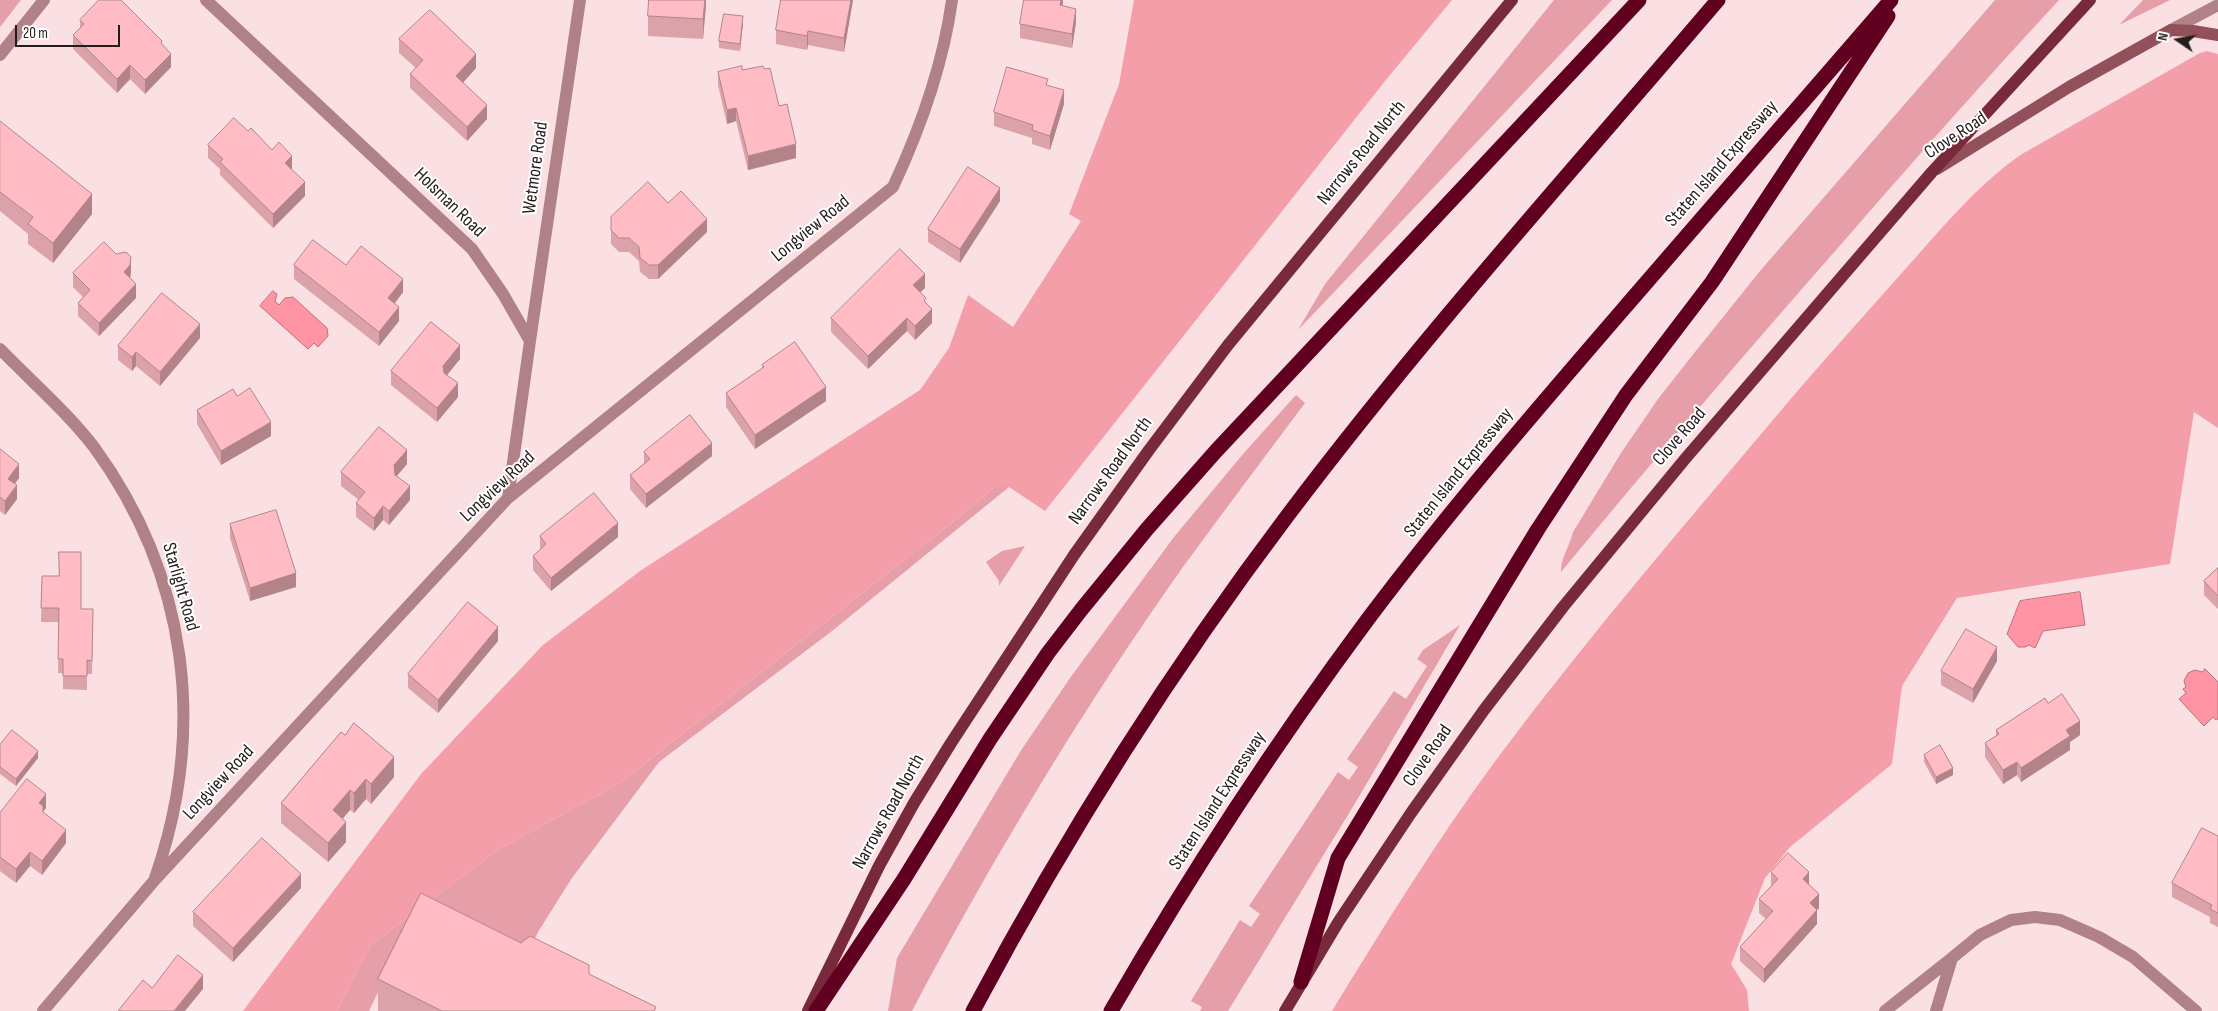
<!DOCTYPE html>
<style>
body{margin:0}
#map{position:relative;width:2218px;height:1011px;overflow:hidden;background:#fae0e3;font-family:"Sofia Sans Condensed",sans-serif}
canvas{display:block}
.north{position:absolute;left:2153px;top:15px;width:50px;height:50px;-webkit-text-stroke:4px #fff;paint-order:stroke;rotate:282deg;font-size:14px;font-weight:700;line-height:20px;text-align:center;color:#251c1d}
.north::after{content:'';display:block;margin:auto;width:18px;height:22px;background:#251c1d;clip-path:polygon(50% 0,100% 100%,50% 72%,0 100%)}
.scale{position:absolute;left:15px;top:25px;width:105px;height:22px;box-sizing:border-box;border:2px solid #251c1d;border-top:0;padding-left:6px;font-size:15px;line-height:18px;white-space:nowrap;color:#251c1d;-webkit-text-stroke:4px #fff;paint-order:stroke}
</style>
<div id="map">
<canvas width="2218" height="1011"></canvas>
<div class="north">N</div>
<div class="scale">20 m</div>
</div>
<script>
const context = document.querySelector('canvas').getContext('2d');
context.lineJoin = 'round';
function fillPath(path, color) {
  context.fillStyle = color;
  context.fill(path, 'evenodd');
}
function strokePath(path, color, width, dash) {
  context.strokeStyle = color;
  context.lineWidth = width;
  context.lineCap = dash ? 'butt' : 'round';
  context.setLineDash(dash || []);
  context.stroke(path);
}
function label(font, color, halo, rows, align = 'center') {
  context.font = font + ' "Sofia Sans Condensed",sans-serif';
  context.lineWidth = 4;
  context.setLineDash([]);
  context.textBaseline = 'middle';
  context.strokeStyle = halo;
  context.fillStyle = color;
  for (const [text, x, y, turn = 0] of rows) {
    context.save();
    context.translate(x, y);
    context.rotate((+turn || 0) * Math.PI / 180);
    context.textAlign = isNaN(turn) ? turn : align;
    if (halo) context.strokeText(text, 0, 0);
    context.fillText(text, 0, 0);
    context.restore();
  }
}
fillPath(new Path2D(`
 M0 0H21L0 27Z
 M1554 0H1612L1298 330 1325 284Z
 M1995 0H2059C1983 82 1909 166 1836 250 1743 356 1651 463 1561 572 1560 560 1570 545 1573 532L1621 453 1658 399 1695 352 1760 271Z
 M2143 0H2170L2119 25Z
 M1296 395 1305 403C1264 458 1223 512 1183 567 1083 708 993 858 912 1011H888L897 958 1020 752 1070 678 1174 537 1243 454Z
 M995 487H1009L832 631 659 762 572 878 538 932 519 971 412 921 369 1011H337L371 945 496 851 620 783 958 518Z
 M1025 546 999 586V581L986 562 1002 551Z
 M1460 625 1351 810 1228 1011H1200L1202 1007 1191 1001 1240 920 1251 927 1260 914 1249 906 1338 772 1349 780 1358 767 1347 759 1394 691 1406 699 1427 666 1417 659 1423 650Z`), '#e69ea8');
fillPath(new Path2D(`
 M1134 0H1452L1385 81 1045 511 1009 487H995L958 518 620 783 496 851 371 945 337 1011H243L421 774 543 645 640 571 920 390 949 348 968 295 1013 327 1081 221 1069 214 1119 84Z
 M2207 51 2218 54V428L2194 412 2170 564 1957 598 1902 686 1892 764 1790 847 1765 878 1731 964 1747 990 1749 1011H1332C1384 926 1437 840 1496 760 1590 634 1693 515 1794 395 1831 352 1870 309 1908 266 1943 227 1978 184 2022 154L2200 53Z`), '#f49eaa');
const water = new Path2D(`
 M273 291 277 294 275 301 279 305 285 298 293 297 327 328 328 336 318 347 314 343 308 349 260 306Z
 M2080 592 2085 625 2043 631 2035 648 2029 645 2025 647H2018L2007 634 2020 601Z
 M2205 669 2218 682V719L2216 720 2213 717 2204 726 2179 699 2186 693 2183 689 2186 687 2184 681 2188 673 2195 670 2202 672Z`);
fillPath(water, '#fe94a4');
strokePath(water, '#bd707c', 1);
strokePath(new Path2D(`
 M206 0 472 249 503 294 530 341 508 498
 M0 55 44 0
 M530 341 580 0
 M0 349C31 381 67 412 94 447 188 576 207 729 155 878
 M43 1011 153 882 508 498 893 187C921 127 943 66 952 0
 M1885 1011 1952 958
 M1936 1011 1952 958 1980 935 2011 920 2035 917 2060 920 2099 937 2133 957 2196 1011`), '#b08187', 12);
strokePath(new Path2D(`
 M2171 30 2218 5`), '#b08187', 12);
strokePath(new Path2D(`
 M1937 169 2069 87 2171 30 2193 31 2218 35`), '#91505a', 12);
strokePath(new Path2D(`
 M808 1011 879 866 914 803 951 743 1074 555 1149 450 1228 345 1512 0
 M1285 1011 1339 921 1411 813 1484 710 1563 607 1685 459 1932 172 2090 0`), '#782a3a', 12);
strokePath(new Path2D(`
 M1301 982 1338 858 1538 529 1626 395 1712 282 1888 16
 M816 1011 904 879 990 739 1048 653 1081 610 1147 529 1216 451 1639 0
 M973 1011C1065 838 1170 671 1288 515 1423 336 1573 170 1718 0
 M1111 1011C1189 876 1275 744 1368 619 1449 511 1538 408 1626 306 1714 204 1803 102 1891 0`), '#610021', 15);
fillPath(new Path2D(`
 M706 0 703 39 648 36V16Z
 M853 0 844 52 808 45 807 50 776 44V30Z
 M1063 0V6L1076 22 1072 48 1020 38V24Z
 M80 20 162 45 171 67 145 94 130 79 117 93 73 49V35L80 29Z
 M743 23 740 51 719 48V41Z
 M399 39 476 68 463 83 487 119 467 141 410 88V74L416 68 399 53Z
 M764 69 779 106 796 158 748 170 736 121 727 124 718 85V72Z
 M1064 104 1050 150 1032 144V138L994 126V112Z
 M0 121 92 214 53 263 28 244V234L0 211Z
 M248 131 292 170 305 196 273 228 220 175V169L208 158V145Z
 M1000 201 960 263 928 242V229Z
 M668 203 707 232 658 279H649L640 272 639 261 629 252H619L611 244V217Z
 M294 265H346L403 292 395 303 399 321 379 346 294 279Z
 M131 271 130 279 136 298 99 336 78 316V303L83 297 73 287V273Z
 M925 288 920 292 926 303 932 323 915 340 907 331 868 369 831 332V318Z
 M200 338 160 386 136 366 132 371 118 360V346Z
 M460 359 447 375 458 397 437 422 391 385V371Z
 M762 365 826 401 755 449 726 407V393L762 369Z
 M237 396 271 436 221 465 197 424V410Z
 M0 449 19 478 15 484 17 499 5 515 0 511Z
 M644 452 712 456 646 508 630 489V475L644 464Z
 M407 464 397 476 410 500 389 525 383 520 374 531 356 517V503L359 500 341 486V472Z
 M230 524 296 587 250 601 230 538Z
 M540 536 618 537 551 591 533 570V556L540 550Z
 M2218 568V609L2204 595V581Z
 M42 576 81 609H93L92 674H87V690L63 689V673H58L59 622H41Z
 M498 641 438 713 408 688V674Z
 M1997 661 1973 703 1941 685V671Z
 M2048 703 2080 735 2070 742V750L2021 782 2017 775 2003 784 1985 757V743L1996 736V730Z
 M341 732 394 777 371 804 366 799 354 813 350 810 342 819 346 842 328 862 281 823V803Z
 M0 745 38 758 16 786 0 774Z
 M1924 755 1953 775 1936 784 1924 762Z
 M46 808 43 812 66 843 42 875 30 866 16 883 0 871V813Z
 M2218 836V927L2210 923V917L2172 897V883Z
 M1771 872 1809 885 1819 908 1817 910V924L1764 983 1740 961V947L1766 919 1759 913V899L1771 886Z
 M301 888 233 962 193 926V912Z
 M521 943 589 974 656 1011H378V979Z`), '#dba2a9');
fillPath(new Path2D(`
 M705 0H706V6L703 39V19Z
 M851 0H853L844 52V38Z
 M1061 0H1063V2L1060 19V5Z
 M1076 9V22L1072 48V34Z
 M743 16V23L740 51V44Z
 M808 31V45L807 50V36Z
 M171 54V67L145 94V80Z
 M476 54V68L456 90V76Z
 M130 65V79L117 93V79Z
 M1064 90V104L1050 150V136Z
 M487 105V119L467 141V127Z
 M736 108V121L727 124V110Z
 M796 144V158L748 170V156Z
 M292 156V170L285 163Z
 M305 182V196L273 228V214Z
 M1000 188V201L960 263V249Z
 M92 194V214L53 263V243Z
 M707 219V232L658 279V265Z
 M131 257V271L130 279 124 272Z
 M925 274V288L913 299V285Z
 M403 279V292L388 312V298Z
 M136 284V298L99 336V323Z
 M399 307V321L379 346V332Z
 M932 309V323L915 340V326Z
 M907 318V331L868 369V356Z
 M200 324V338L160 386V372Z
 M460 345V359L443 380V366Z
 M136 352V366L132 371V357Z
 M458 383V397L437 422V408Z
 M826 387V401L755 449V435Z
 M271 422V436L221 465V451Z
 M712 443V456L646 508V494Z
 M407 450V464L394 479V465Z
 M19 464V478L8 492V479Z
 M17 485V499L5 515V501Z
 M410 486V500L389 525V511Z
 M383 506V520L374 531V518Z
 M618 523V537L551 591V578Z
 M296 573V587L250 601V588Z
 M498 627V641L438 713V700Z
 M1997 647V661L1973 703V689Z
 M2080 721V735L2070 742V750L2021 782V768L2066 730Z
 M38 751V758L16 786V779Z
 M394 757V777L371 804V784Z
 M2017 762V775L2003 784V770Z
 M1953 768V775L1936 784V777Z
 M366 779V799L354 813V793Z
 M350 790V810L333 830V810Z
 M46 794V808L39 816V803Z
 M346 822V842L328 862V843Z
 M66 830V843L42 875V861Z
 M30 852V866L16 883V869Z
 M1809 872V886L1803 879Z
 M301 874V888L233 962V948Z
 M1819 894V908L1810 917V903Z
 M1817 910V924L1764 983V969Z
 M203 975V989L185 1011H174Z`), '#b28489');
const building = new Path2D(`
 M99 0H121L162 41 161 43 171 54 145 80 130 65 117 79 73 35 84 24 80 20Z
 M649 0H705L703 19 648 16Z
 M781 0H851L844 38 808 31 807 36 776 30Z
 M1024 0H1061L1060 5 1076 9 1072 34 1020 24Z
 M430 10 476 54 456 76 487 105 467 127 410 74 423 60 399 39Z
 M724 14 743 16 740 44 719 41Z
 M742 66V70L763 66 764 69 770 68 779 106 787 104 796 144 748 156 736 108 727 110 718 72Z
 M1007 67 1048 79 1046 85 1064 90 1050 136 1032 130 1033 125 994 112Z
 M234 118 248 131 251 128 272 150 279 142 292 156 285 163 305 182 273 214 220 162 223 159 208 145Z
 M0 121 92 194 53 243 28 224 33 217 0 192Z
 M968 167 1000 188 960 249 928 229Z
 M648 182 668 203 681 191 707 219 658 265H649L640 258 639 247 629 238H619L611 230V217Z
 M313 240 346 265 361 246 403 279 388 298 399 307 379 332 294 265Z
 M104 242 116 254 126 252 131 257 130 265 124 272 136 284 99 323 78 303 90 290 73 273Z
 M900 249 925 274 913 285 926 298 924 301 932 309 915 326 907 318 868 356 831 318Z
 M162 293 200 324 160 372 136 352 132 357 118 346Z
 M431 322 460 345 443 366 444 373 458 383 437 408 391 371Z
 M795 342 826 387 755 435 726 393 764 367 762 365Z
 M250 388 271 422 221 451 197 410 233 389 237 396Z
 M690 415 712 443 646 494 630 475 650 459 644 452Z
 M379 427 407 450 394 465 395 475 410 486 389 511 383 506 374 518 356 503 365 492 341 472Z
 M0 449 19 464 8 479 17 485 5 501 0 497Z
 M594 493 618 523 551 578 533 556 546 544 540 536Z
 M276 510 296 573 250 588 230 524Z
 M59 552H81V609H93L92 661 87 660V676H63V659H58L59 608H41L42 576H59Z
 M2218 568V596L2204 581Z
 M468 602 498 627 438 700 408 674Z
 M1966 629 1997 647 1973 689 1941 671Z
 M2062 694 2080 721 2066 730 2070 736 2021 768 2017 762 2003 770 1985 743 1999 734 1996 730 2045 698 2048 703Z
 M354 723 394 757 371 784 366 779 354 793 350 790 333 810 346 822 328 843 281 803 341 732 345 735Z
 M12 730 38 751 16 779 0 767V745Z
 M1940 745 1953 768 1936 777 1924 755Z
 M27 779 46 794 39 803 43 806V812L66 830 42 861 30 852 16 869 0 857V813Z
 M2202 828 2218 836V913L2210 909 2212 905 2172 883Z
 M262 838 301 874 233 948 193 912Z
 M1788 853 1809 872 1803 879 1819 894 1810 903 1817 910 1764 969 1740 947 1773 911 1759 899 1778 879 1771 872Z
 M421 893 521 943 530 936 589 965V974L656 1007 654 1011H442L378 979Z
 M178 955 203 975 174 1011H118L143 980 152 988Z`);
fillPath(building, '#ffbcc4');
strokePath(building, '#b28489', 1);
label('19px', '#251c1d', '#fff', [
 ["Clove Road",1956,136,-33],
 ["Narrows Road North",1362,153,-51],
 ["Staten Island Expressway",1722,164,-49],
 ["Wetmore Road",536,168,-82],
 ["Holsman Road",449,203,44],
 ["Longview Road",811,229,-39],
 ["Clove Road",1680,437,-49],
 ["Narrows Road North",1111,471,-54],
 ["Staten Island Expressway",1459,473,-51],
 ["Longview Road",498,487,-43],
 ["Starlight Road",180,587,74],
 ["Clove Road",1428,756,-55],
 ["Longview Road",219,783,-47],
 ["Staten Island Expressway",1218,801,-57],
 ["Narrows Road North",889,812,-61]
]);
</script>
